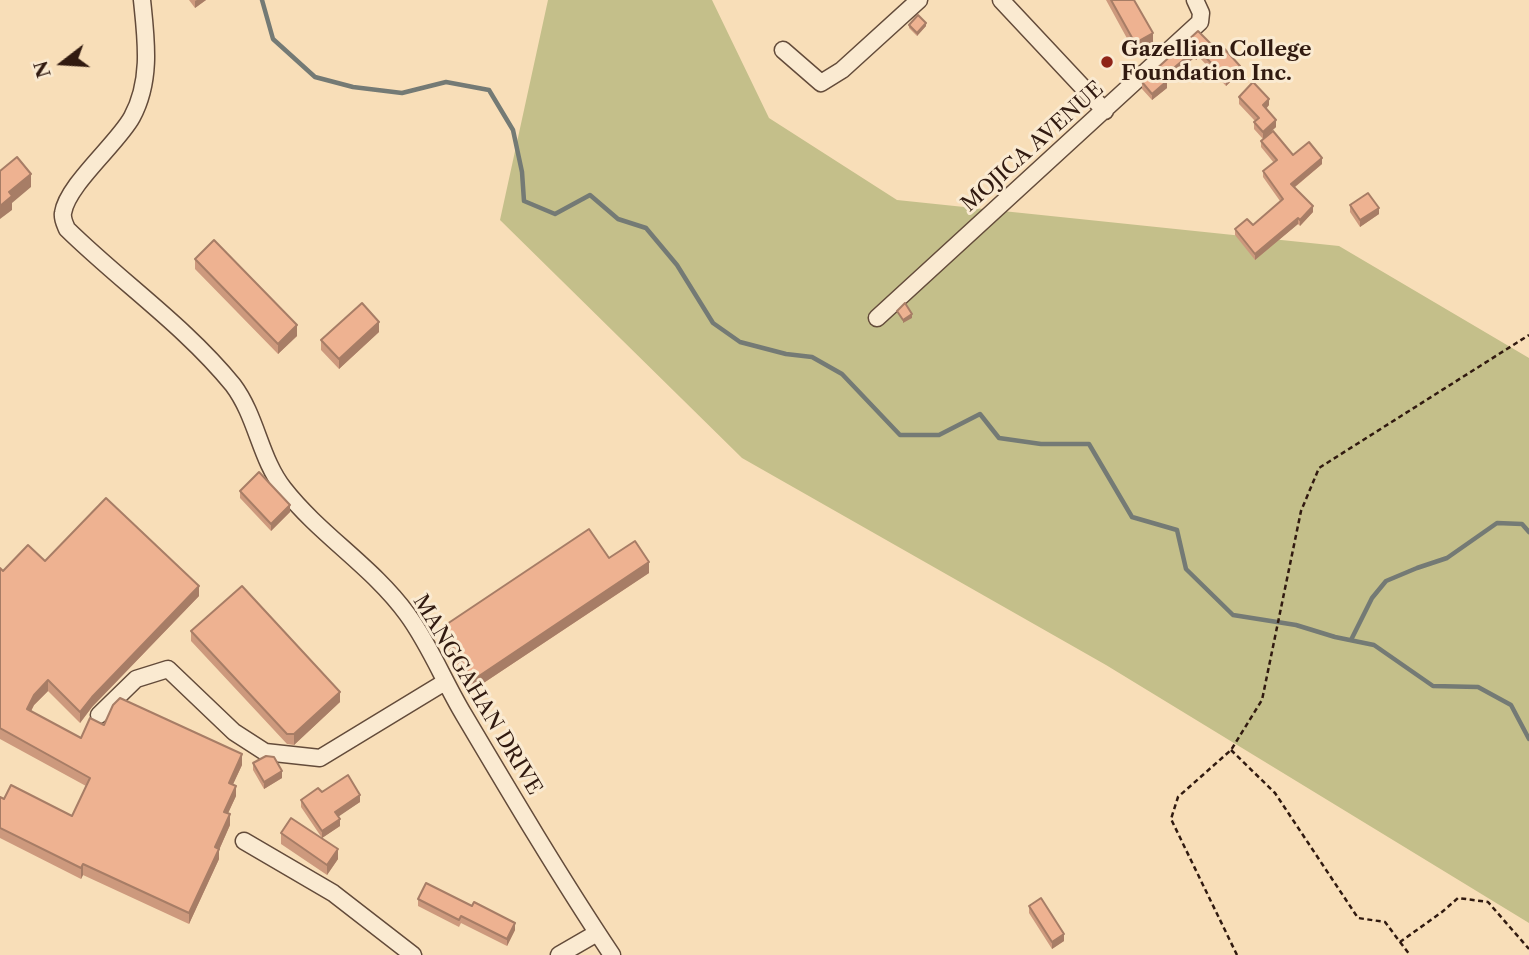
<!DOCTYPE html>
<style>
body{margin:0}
#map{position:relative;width:1529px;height:955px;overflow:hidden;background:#f8deb8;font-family:"Libre Caslon Text",serif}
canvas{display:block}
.north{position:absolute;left:28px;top:28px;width:70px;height:70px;-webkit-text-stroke:5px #faead1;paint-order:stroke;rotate:253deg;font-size:19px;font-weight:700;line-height:28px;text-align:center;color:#311a10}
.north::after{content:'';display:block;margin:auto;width:24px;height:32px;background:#311a10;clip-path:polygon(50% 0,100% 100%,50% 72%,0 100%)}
</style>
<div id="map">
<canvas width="1529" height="955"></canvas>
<div class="north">N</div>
</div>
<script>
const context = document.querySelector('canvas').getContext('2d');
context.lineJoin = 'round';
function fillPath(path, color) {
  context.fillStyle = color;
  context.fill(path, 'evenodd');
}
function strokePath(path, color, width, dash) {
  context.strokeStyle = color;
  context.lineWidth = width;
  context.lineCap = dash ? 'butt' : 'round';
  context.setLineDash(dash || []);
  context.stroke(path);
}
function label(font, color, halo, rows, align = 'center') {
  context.font = font + ' "Libre Caslon Text",serif';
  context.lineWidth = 6;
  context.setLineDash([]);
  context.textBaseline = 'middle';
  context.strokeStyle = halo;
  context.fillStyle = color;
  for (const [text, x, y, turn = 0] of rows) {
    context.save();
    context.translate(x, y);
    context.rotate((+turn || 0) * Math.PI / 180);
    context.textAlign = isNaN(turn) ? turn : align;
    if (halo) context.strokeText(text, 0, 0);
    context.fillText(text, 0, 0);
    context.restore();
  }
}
fillPath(new Path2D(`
 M548 0H712L769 118 897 200 1339 246 1529 358V923L1106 665 742 458 500 220Z`), '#c4bf8a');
strokePath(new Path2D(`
 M262 0 273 39 315 77 353 87 402 93 446 82 489 90 513 130 522 172 524 201 555 214 590 195 618 219 646 228 677 265 713 323 740 342 786 354 812 357 842 374 900 435H939L980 414 999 438 1041 444H1089L1132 517 1177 530 1186 569 1233 615 1296 625 1335 637 1374 645 1433 686 1478 687 1511 705 1529 739
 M1351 640 1372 598 1386 581 1417 568 1447 558 1497 523 1522 524 1529 532`), '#747a75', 4.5);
const minor = new Path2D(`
 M142 0C146 39 152 80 132 117 118 143 67 185 63 213 62 219 65 224 67 229 121 282 185 326 233 385 257 417 260 459 284 489 320 535 373 567 407 614 430 645 444 682 464 715 512 796 560 877 612 955
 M1001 0 1105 111
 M783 50 821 83 842 70 919 0
 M877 318 1200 22 1201 13 1195 0
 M99 715 136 679 168 669 234 732 265 752 320 758 445 682
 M244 841 333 893 413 955
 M559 955 597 933`);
strokePath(minor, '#634b3a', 19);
strokePath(new Path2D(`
 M1231 750 1275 793 1358 918 1385 922 1400 942 1442 912 1458 898 1488 902 1529 949
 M1400 942 1410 955
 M1237 955 1171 819 1178 797 1231 750 1262 700 1301 511 1319 468 1529 335`), '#311a10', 2.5, [5, 3.5]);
strokePath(minor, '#faead1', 16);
fillPath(new Path2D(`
 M189 0H206L195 8Z
 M1106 0H1134L1153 42 1135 53Z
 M909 25 926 26 917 36 909 28Z
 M1198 31 1240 73 1226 86 1199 57 1196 60 1194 58 1166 81 1167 88 1152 100 1142 89V82Z
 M1239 97 1269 105 1266 109 1276 127 1263 139 1254 129V122L1255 121 1239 104Z
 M1261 141 1293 155 1322 164 1294 188 1313 212 1300 226 1298 224 1255 260 1235 235V229L1253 225 1280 201 1263 177V171L1274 163 1261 147Z
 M1350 205 1379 214 1360 227 1350 212Z
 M195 259 297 336 278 354 195 269Z
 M379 332 339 369 321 350V340Z
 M240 491 290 512 271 531 240 498Z
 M609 558 649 573 473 690 441 638V628Z
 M45 561 199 596 92 707 80 723 48 691 34 705 31 711 81 738 104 725 242 765 233 784 236 796 228 813 230 825 219 850V859L189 924 83 875 81 879 0 838V797L4 799 72 816 86 786 0 739V568L3 571Z
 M191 631 340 702 294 745 287 744 191 641Z
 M253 763 282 778 264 789 253 770Z
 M301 800 360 802 338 816 340 826 322 838 301 807Z
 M281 833 338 859 327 875 281 844Z
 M418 899 472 906 515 930 507 946 461 923 459 927 418 906Z
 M1029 906 1064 941 1052 949 1029 913Z`), '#cd997d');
fillPath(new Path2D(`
 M197 0H206L195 8V1Z
 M926 23V26L917 36V33Z
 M1153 33V42L1135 53V43Z
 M1199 50V57L1196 60V53Z
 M1194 51V58L1163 84V77Z
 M1240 66V73L1226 86V79Z
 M1167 81V88L1152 100V94Z
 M1269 99V105L1263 112V105Z
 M1276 120V127L1263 139V132Z
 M1322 158V164L1291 190V184Z
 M31 174V187L12 203V210L0 219V206L9 192Z
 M1313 206V212L1300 226V220Z
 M1379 208V214L1360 227V220Z
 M1298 218V224L1255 260V254Z
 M912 314V318L903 323V320Z
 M379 322V332L339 369V359Z
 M297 325V336L278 354V344Z
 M290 505V512L271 531V524Z
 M649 562V573L473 690V680Z
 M199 586V596L92 707 80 723V712L92 697Z
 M48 680V691L34 705 27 719V709L34 695Z
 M340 692V702L294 745V734Z
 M242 754V765L229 793V783Z
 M282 771V778L264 789V782Z
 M236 786V796L224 822V812Z
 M360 795V802L335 819V812Z
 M230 814V825L219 850V859L189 924V913L215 847Z
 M340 819V826L322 838V831Z
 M338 849V859L327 875V865Z
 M83 864V875L81 879V868Z
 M515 923V930L507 946V939Z
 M1064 934V941L1052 949V942Z`), '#a77d66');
const building = new Path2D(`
 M1111 0H1134L1153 33 1135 43Z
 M918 15 926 23 917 33 909 25Z
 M1198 31 1216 49 1221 45 1240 66 1226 79 1199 50 1196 53 1194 51 1163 77 1167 81 1152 94 1142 82Z
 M1253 82 1269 99 1263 105 1276 120 1263 132 1254 122 1259 118 1239 97Z
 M1273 131 1293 155 1309 142 1322 158 1291 184 1313 206 1300 220 1298 218 1255 254 1235 229 1247 219 1253 225 1283 199 1263 171 1277 160 1261 141Z
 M17 157 31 174 9 192 12 196 0 206V171Z
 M1368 193 1379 208 1360 220 1350 205Z
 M214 240 297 325 278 344 195 259Z
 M362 303 379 322 339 359 321 340Z
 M905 303 912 314 903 320 897 311Z
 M259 472 290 505 271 524 240 491Z
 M106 498 199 586 92 697 80 712 48 680 34 695 27 709 81 738 90 718 104 725 113 705 120 698 242 754 229 783 236 786 224 812 230 814 215 847 219 849 189 913 83 864 81 868 0 828V797L4 799 11 785 72 816 90 778 0 728V568L3 571 28 545 45 561Z
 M589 529 609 558 635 541 649 562 473 680 441 628Z
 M242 586 340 692 294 734H287L191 631Z
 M266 756 274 757 282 771 264 782 253 763Z
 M348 775 360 795 335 812 340 819 322 831 301 800 318 788 322 792Z
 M291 818 338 849 327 865 281 833Z
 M426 883 472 906 474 902 515 923 507 939 461 916 459 920 418 899Z
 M1041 898 1064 934 1052 942 1029 906Z`);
fillPath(building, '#eeb291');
strokePath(building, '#a77d66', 2);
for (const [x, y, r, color] of [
 [1107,62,7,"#8f2418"]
]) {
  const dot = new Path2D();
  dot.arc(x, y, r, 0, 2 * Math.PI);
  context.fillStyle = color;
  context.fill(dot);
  strokePath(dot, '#faead1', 2.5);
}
label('bold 21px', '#311a10', '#faead1', [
 ["Gazellian College",1121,50],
 ["Foundation Inc.",1121,74]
], 'left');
label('21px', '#311a10', '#faead1', [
 ["MOJICA AVENUE",1033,147,-42],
 ["MANGGAHAN DRIVE",477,695,59]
]);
</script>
